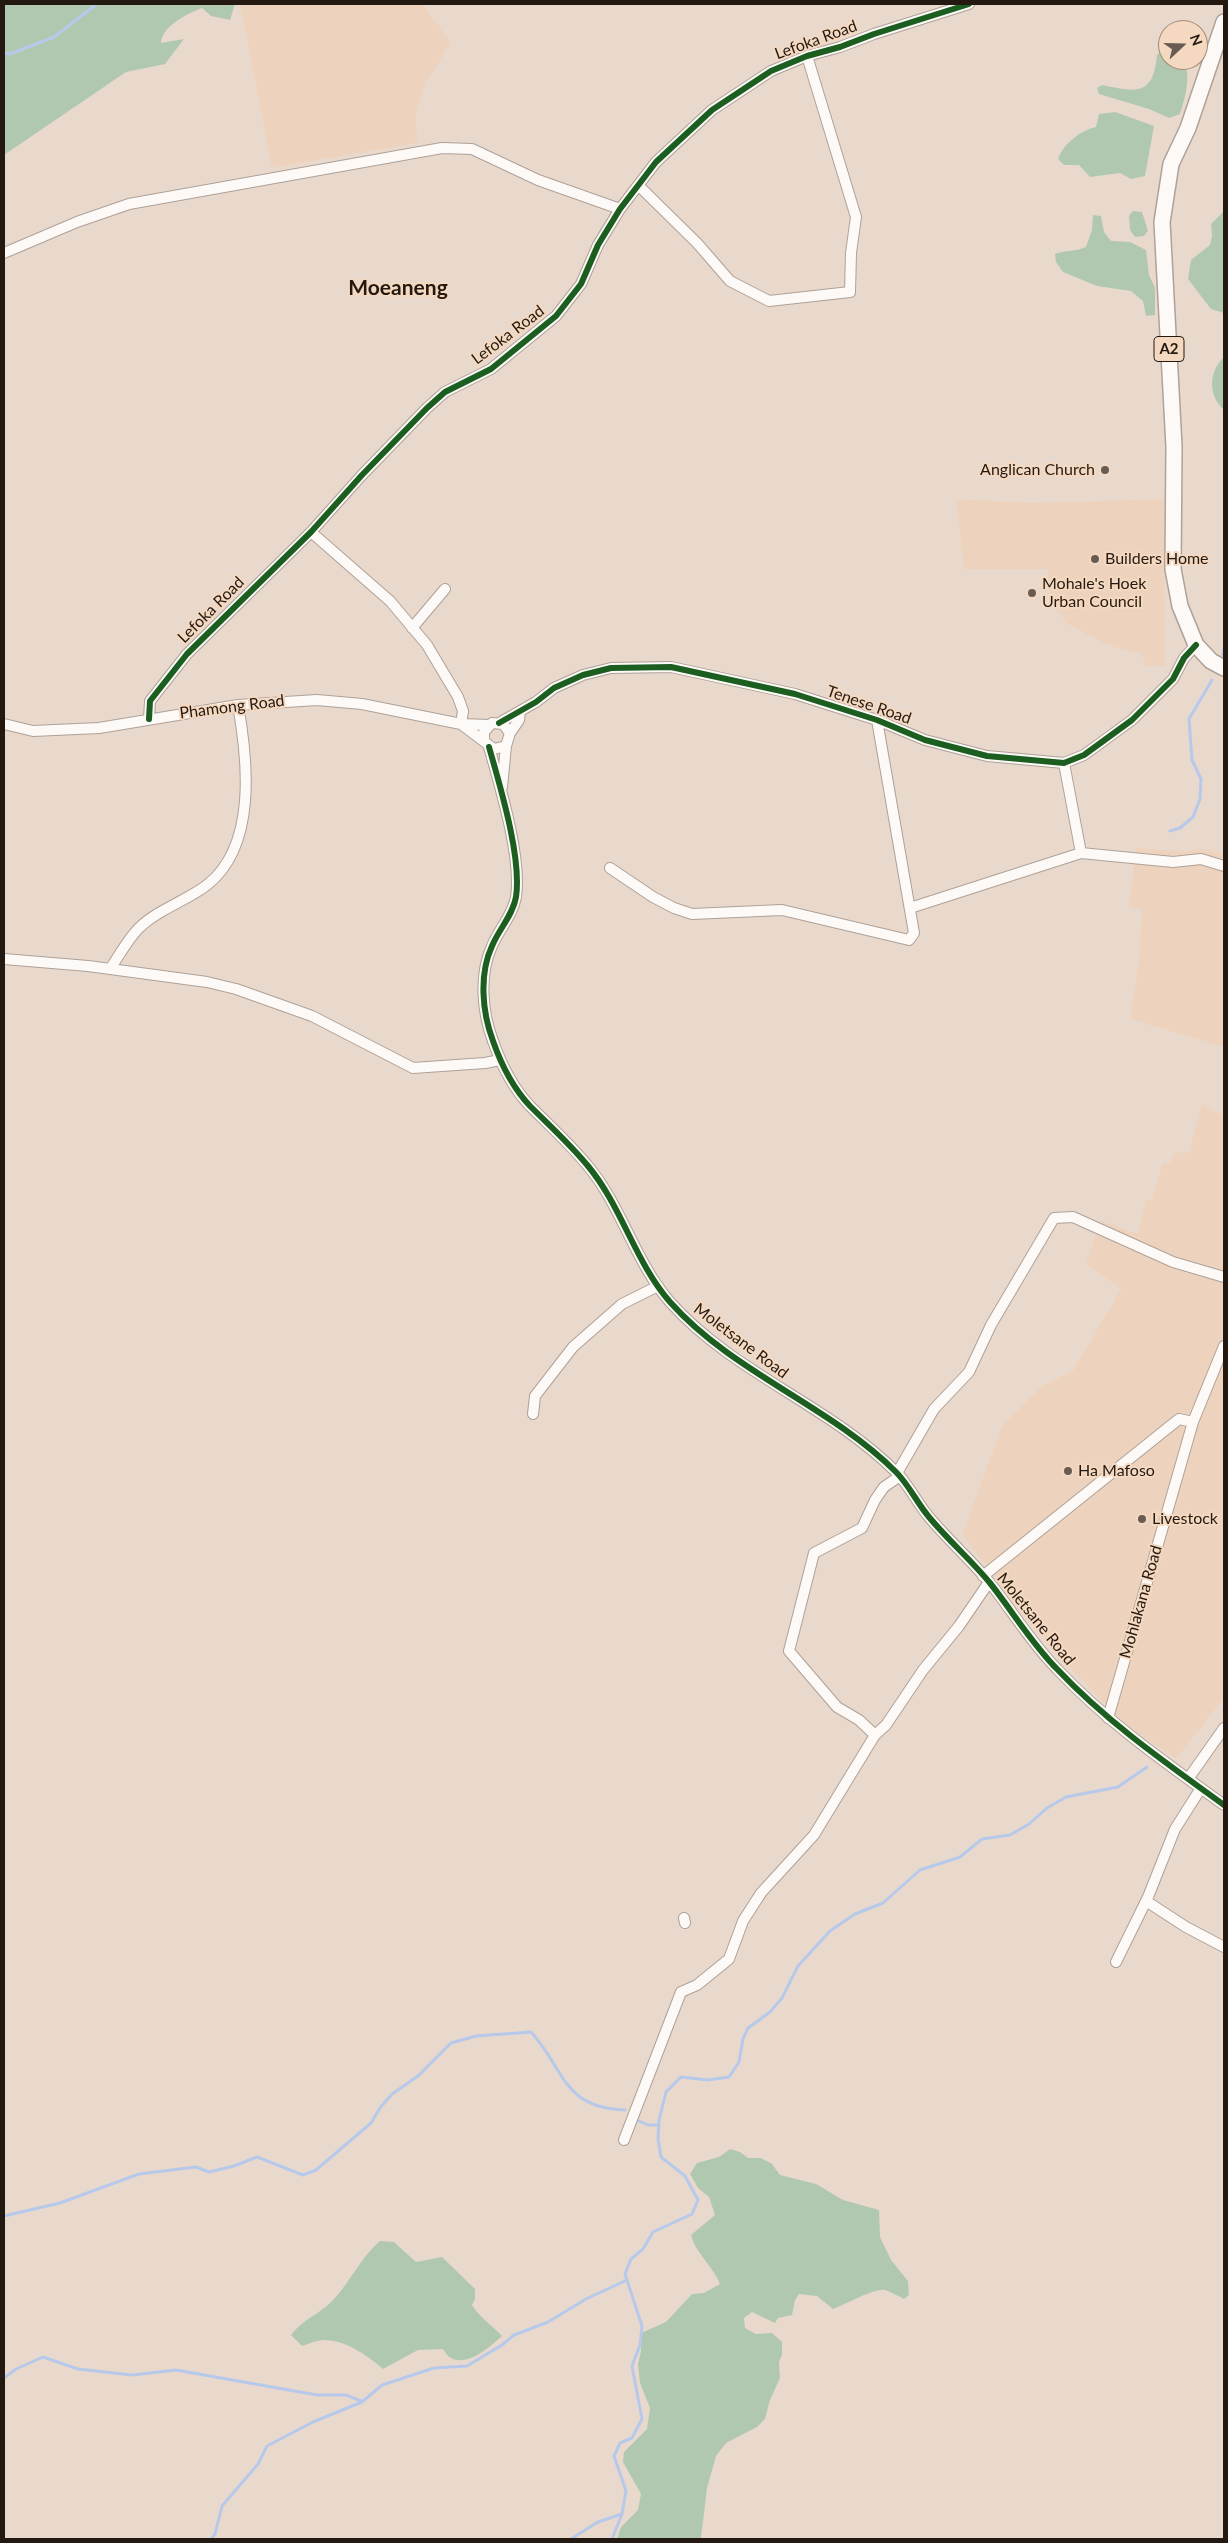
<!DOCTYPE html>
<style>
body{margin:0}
#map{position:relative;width:1228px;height:2543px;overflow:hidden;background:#e9d9cc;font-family:Lato,sans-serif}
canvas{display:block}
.frame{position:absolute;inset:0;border:5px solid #231910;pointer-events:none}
.north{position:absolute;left:1158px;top:20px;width:50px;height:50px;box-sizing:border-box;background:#f5d8c0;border:1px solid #a18c7a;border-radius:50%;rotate:69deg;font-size:14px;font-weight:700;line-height:20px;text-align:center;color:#231910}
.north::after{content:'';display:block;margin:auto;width:18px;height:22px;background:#685c52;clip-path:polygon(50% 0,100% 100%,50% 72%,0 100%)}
</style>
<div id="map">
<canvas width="1228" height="2543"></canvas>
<div class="frame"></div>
<div class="north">N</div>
</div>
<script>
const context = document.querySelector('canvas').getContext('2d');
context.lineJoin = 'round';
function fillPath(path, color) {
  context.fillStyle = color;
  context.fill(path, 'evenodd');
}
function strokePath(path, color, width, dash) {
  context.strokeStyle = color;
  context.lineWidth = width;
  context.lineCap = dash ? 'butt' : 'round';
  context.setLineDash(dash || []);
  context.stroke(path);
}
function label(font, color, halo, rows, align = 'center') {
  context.font = font + ' Lato,sans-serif';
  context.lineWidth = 4;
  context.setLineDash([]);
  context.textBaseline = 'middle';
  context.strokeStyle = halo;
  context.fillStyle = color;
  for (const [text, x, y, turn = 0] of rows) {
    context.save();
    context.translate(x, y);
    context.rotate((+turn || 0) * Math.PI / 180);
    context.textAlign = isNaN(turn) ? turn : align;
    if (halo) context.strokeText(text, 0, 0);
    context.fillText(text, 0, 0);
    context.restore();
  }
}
fillPath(new Path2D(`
 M240 4H423L451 43 426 83 416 112 417 143 272 168Z
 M956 499 1032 503 1164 499 1165 666H1145L1142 654 1105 644 1066 623 1050 599 1047 569H964Z
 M1136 848 1186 851 1205 849 1224 854V1047L1130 1019 1139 959 1142 910 1129 907Z
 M1202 1104 1224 1115V1698L1176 1759 1123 1722 1060 1657 962 1535 1002 1426 1041 1387 1073 1371 1121 1289 1086 1264 1101 1221 1138 1234 1146 1199 1152 1200 1162 1164H1170L1174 1153 1189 1152Z`), '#edd3bd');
fillPath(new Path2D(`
 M4 4H235L230 20 211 16 202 8C187 14 162 26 161 43L184 39 165 64 126 72 4 155Z
 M1166 47 1168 48V60H1183C1192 75 1185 98 1180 114L1169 118 1149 109 1099 94 1097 88 1102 85C1136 92 1153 97 1157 55Z
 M1115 112 1154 126 1145 176 1131 179 1120 173 1090 177 1079 165H1064L1058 159C1063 144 1081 130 1096 127L1099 114Z
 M1133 211 1142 212 1148 231 1144 236 1135 237 1130 230 1129 216Z
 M1224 211V313L1211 309 1188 279 1191 260 1210 245 1212 236 1211 224Z
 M1093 215 1101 216 1104 232 1111 241 1130 242 1146 250 1149 275 1155 288V315L1146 316 1143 301 1131 291 1097 286 1063 272 1056 262 1055 254C1065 250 1075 252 1086 247L1092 230Z
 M1224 357V410C1208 396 1208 372 1224 357Z
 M730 2149 740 2152 748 2158H761L772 2164 780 2175 816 2184 843 2200 879 2210 880 2237 891 2260 908 2281 909 2295 904 2299C898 2296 891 2292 885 2290 874 2288 845 2305 833 2309L817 2296 799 2294 795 2300 792 2315 778 2318 775 2323 752 2312 744 2318 745 2328 756 2334 772 2333 782 2342V2355L779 2362 780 2378 770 2400 765 2419 757 2427 726 2443 716 2456 707 2488 701 2538 617 2539 621 2527 638 2510 641 2494 623 2462 624 2452 647 2429 650 2408 640 2383 638 2364 641 2351V2333L666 2322 692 2294 704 2293 720 2284C713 2266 696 2254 691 2235L715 2215 709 2197 698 2188 690 2174 697 2163 719 2157Z
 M380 2241 394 2242 416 2262 442 2257 475 2289V2299L472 2305C481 2319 492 2325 502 2336 491 2346 468 2367 451 2358 448 2357 445 2352 443 2349L418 2350 383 2369C368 2356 346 2340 324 2340 317 2340 308 2344 302 2346L291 2335C304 2318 321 2314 335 2298 352 2279 361 2257 380 2241Z`), '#b1c8b0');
strokePath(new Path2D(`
 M4 53 10 54 54 37 97 4
 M1223 655 1224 648
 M1170 831 1180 828 1193 817 1200 799 1201 779 1192 760 1189 719 1212 680
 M639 2121 648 2125H659
 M4 2216 60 2203 139 2174 196 2167 209 2172 234 2166 257 2157 303 2175 316 2170 371 2123 380 2108 392 2094 418 2076 451 2043 476 2036 531 2032C565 2069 562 2108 625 2110
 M4 2378 16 2369 43 2357 78 2369 132 2375 176 2370 317 2395H346L361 2401
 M211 2539 215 2534 222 2506 258 2464 267 2446 313 2422 362 2402 382 2385 434 2368 467 2366 502 2345 514 2335 548 2322 586 2299 627 2280
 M571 2539 598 2522 622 2514
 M612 2539 622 2514 626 2491 614 2456 620 2443 632 2438 642 2419 632 2366 640 2345 642 2326 625 2274 631 2259 643 2249 653 2232 692 2214 698 2200 685 2176 661 2157 658 2139 659 2120 666 2092 681 2077 708 2080 729 2077 739 2062 743 2039 748 2028 770 2012 782 1998 798 1966 830 1931 855 1914 883 1903 920 1870 960 1857 982 1839 1010 1835 1029 1824 1047 1808 1066 1797 1118 1787 1147 1767`), '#b7c9ea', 3);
const street = new Path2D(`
 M639 186 697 243 730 281 769 301 850 292 851 253 856 217 807 56
 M4 253 77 222 129 204 442 148 472 149 538 180 620 209
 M311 532 390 601 427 645 458 697 463 711 461 724
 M412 628 445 589
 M149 719 150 701 187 654 311 532 362 475 427 408 445 392 491 369 556 316 581 284 598 245 620 209 656 162 712 110 771 71 807 56 840 47 874 34 969 4
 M499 723 536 702 554 688 583 675 611 668 671 667 795 694 877 720 925 740 987 756 1064 763 1084 755 1132 720 1173 679 1184 658 1196 645
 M4 724 33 731 99 728 238 705 317 700 362 704 461 724 489 725
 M461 724 494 749 506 746 510 733 503 724 492 723 484 732V741
 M510 733 519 720 520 712
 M489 747C500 786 522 858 516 897 513 915 499 929 492 946 479 974 482 1012 493 1041 501 1064 513 1088 530 1106 550 1126 570 1144 588 1166 622 1207 635 1262 670 1302 733 1373 829 1405 896 1472 909 1485 917 1503 929 1517 948 1540 971 1560 990 1583 1013 1612 1032 1644 1058 1670 1107 1722 1166 1763 1224 1805
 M1064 763 1081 853
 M502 787 506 746
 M610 868 653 897 674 908 692 914 782 910 909 940 914 933 877 720
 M910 908 1081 853 1173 862 1201 859 1224 866
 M4 959 88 966 207 982 236 989 312 1016 413 1068 485 1063 500 1060
 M110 969C119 956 127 940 139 928 157 910 186 901 207 885 257 846 248 761 238 705
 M533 1414 535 1396 573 1347 622 1304 658 1286
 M897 1473 934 1409 969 1372 991 1325 1054 1218 1073 1217 1173 1262 1224 1277
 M983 1576 1179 1419 1193 1422
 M1108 1718 1193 1422 1224 1346
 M875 1735 859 1720 837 1707 789 1651 814 1553 862 1528 875 1500 884 1487 900 1476
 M1188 1779 1224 1728
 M1146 1901 1186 1927 1224 1947
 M684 1918 685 1923
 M1116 1962 1148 1897 1175 1829 1201 1788
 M624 2140 681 1992 697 1985 729 1959 743 1921 761 1893 814 1835 875 1735 886 1725 923 1670 959 1626 989 1582`);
const primary = new Path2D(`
 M1224 22 1188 128 1171 164 1162 222 1174 447 1173 569 1180 606 1196 645 1211 661 1224 668`);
strokePath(street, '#aea198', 12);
strokePath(primary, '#aea198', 18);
strokePath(street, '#fcf9f7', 10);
strokePath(primary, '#fcf9f7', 15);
strokePath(new Path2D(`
 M149 719 150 701 187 654 311 532 362 475 427 408 445 392 491 369 556 316 581 284 598 245 620 209 656 162 712 110 771 71 807 56 840 47 874 34 969 4
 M499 723 536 702 554 688 583 675 611 668 671 667 795 694 877 720 925 740 987 756 1064 763 1084 755 1132 720 1173 679 1184 658 1196 645
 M489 747C500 786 522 858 516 897 513 915 499 929 492 946 479 974 482 1012 493 1041 501 1064 513 1088 530 1106 550 1126 570 1144 588 1166 622 1207 635 1262 670 1302 733 1373 829 1405 896 1472 909 1485 917 1503 929 1517 948 1540 971 1560 990 1583 1013 1612 1032 1644 1058 1670 1107 1722 1166 1763 1224 1805`), '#1b5e20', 6);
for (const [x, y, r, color] of [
 [1105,470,5,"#685c52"],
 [1095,559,5,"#685c52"],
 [1032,593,5,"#685c52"],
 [1068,1471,5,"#685c52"],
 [1142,1519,5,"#685c52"]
]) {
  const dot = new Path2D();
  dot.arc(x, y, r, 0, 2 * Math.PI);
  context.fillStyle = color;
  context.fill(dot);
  strokePath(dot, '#f5d8c0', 2);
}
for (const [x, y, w] of [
 [1169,349,30]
]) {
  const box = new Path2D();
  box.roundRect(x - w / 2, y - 12.5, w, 25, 4);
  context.fillStyle = '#f5d8c0';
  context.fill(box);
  strokePath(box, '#231910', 1);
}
label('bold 15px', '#231910', null, [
 ["A2",1169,349]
]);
label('16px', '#231910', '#f5d8c0', [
 ["Lefoka Road",816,40,-20],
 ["Lefoka Road",508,335,-37],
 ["Lefoka Road",211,610,-45],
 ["Tenese Road",869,705,19],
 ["Phamong Road",232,707,-7],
 ["Moletsane Road",741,1341,37],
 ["Mohlakana Road",1141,1602,-74],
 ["Moletsane Road",1036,1619,51]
]);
label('16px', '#231910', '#f5d8c0', [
 ["Anglican Church",1095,470,"right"],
 ["Builders Home",1105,559],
 ["Mohale's Hoek",1042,584],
 ["Urban Council",1042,602],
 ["Ha Mafoso",1078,1471],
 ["Livestock",1152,1519]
], 'left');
label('bold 21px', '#231910', '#f5d8c0', [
 ["Moeaneng",398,288]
]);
</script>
